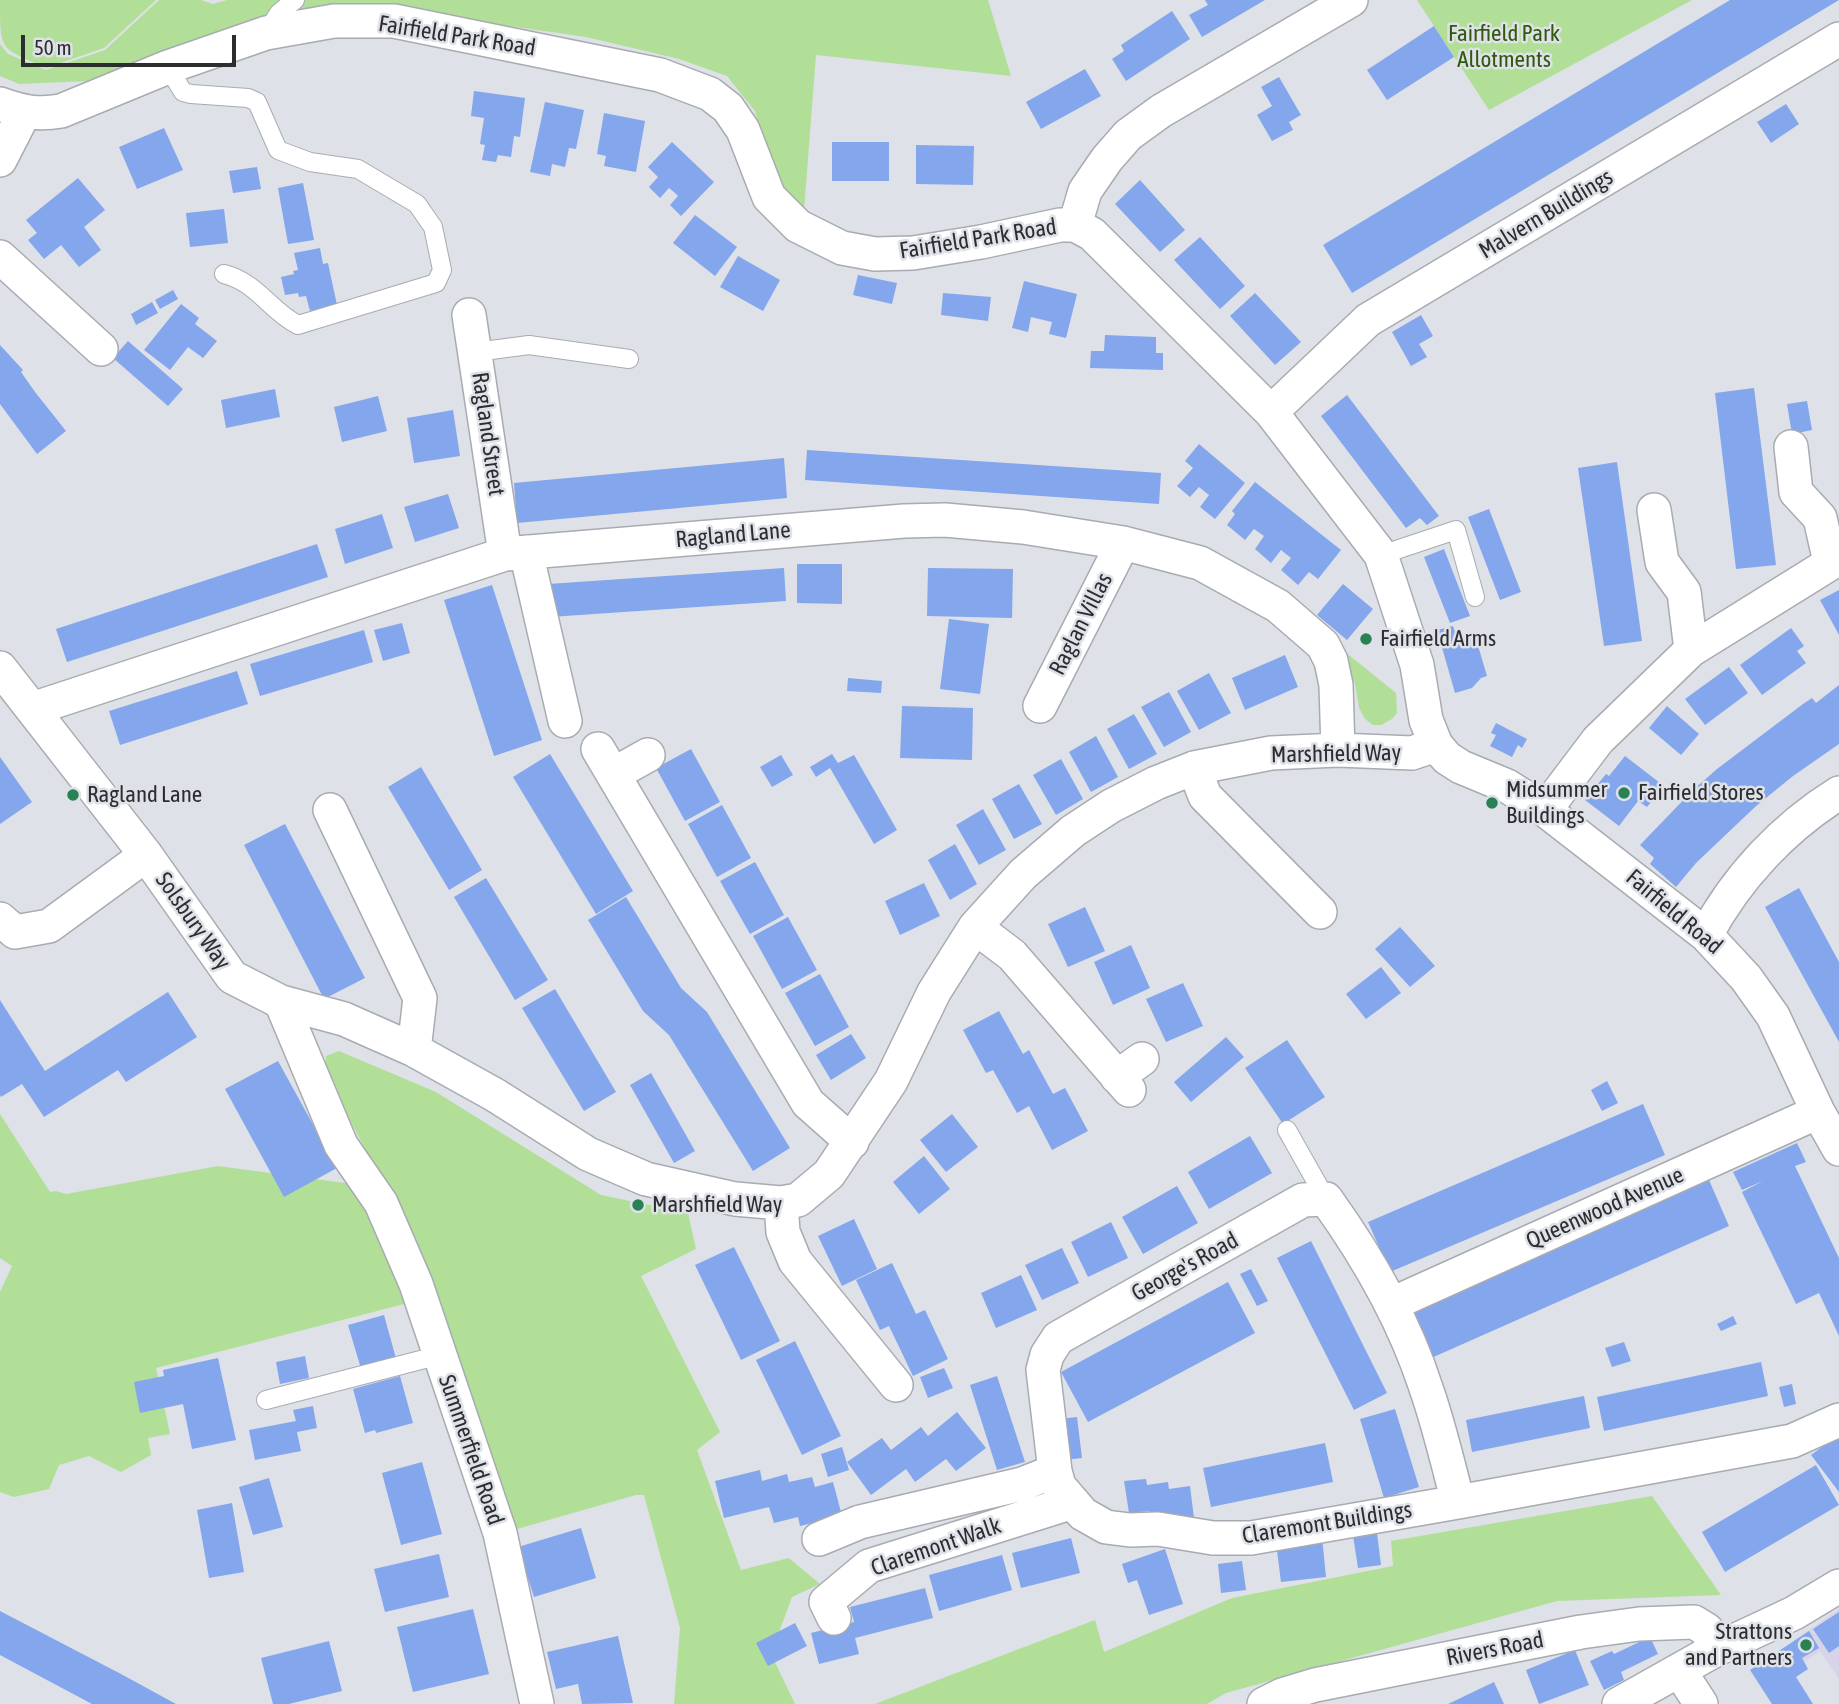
<!DOCTYPE html>
<style>
body{margin:0}
#map{position:relative;width:1839px;height:1704px;overflow:hidden;background:#dee1e7;font-family:"Asap Condensed",sans-serif}
canvas{display:block}
.scale{position:absolute;left:21px;top:35px;width:215px;height:32px;box-sizing:border-box;border:4px solid #2c2d2f;border-top:0;padding-left:9px;font-size:21px;line-height:24px;white-space:nowrap;color:#2c2d2f;-webkit-text-stroke:5px #dee1e7;paint-order:stroke}
</style>
<div id="map">
<canvas width="1839" height="1704"></canvas>
<div class="scale">50 m</div>
</div>
<script>
const context = document.querySelector('canvas').getContext('2d');
context.lineJoin = 'round';
function fillPath(path, color) {
  context.fillStyle = color;
  context.fill(path, 'evenodd');
}
function strokePath(path, color, width, dash) {
  context.strokeStyle = color;
  context.lineWidth = width;
  context.lineCap = dash ? 'butt' : 'round';
  context.setLineDash(dash || []);
  context.stroke(path);
}
function label(font, color, halo, rows, align = 'center') {
  context.font = font + ' "Asap Condensed",sans-serif';
  context.lineWidth = 5;
  context.setLineDash([]);
  context.textBaseline = 'middle';
  context.strokeStyle = halo;
  context.fillStyle = color;
  for (const [text, x, y, turn = 0] of rows) {
    context.save();
    context.translate(x, y);
    context.rotate((+turn || 0) * Math.PI / 180);
    context.textAlign = isNaN(turn) ? turn : align;
    if (halo) context.strokeText(text, 0, 0);
    context.fillText(text, 0, 0);
    context.restore();
  }
}
fillPath(new Path2D(`
 M1839 1609V1679L1820 1651 1804 1662 1792 1642Z`), '#d7d4ea');
fillPath(new Path2D(`
 M0 0H156L104 48 46 68C0 47 0 53 0 0Z
 M159 0H201L213 4 227 0H988L1011 76 816 55 804 210 774 182 755 111 727 76 679 59 586 37 396 10 343 12 256 19 89 81 19 84 0 76V44L8 54 46 70 105 50Z
 M1417 0H1692L1489 110Z
 M1344 651 1396 693 1397 713 1392 719 1381 725H1373L1365 719 1359 708 1355 684 1343 662Z
 M339 1051 436 1092 601 1195 688 1213 696 1249 641 1276 720 1432 697 1450 741 1570 789 1558 820 1584 792 1597 771 1654 795 1704H674L680 1628 644 1495H636L510 1531 406 1225 325 1074 326 1056Z
 M0 1114 50 1192 56 1191 66 1194 218 1166 345 1183 376 1216 412 1302 156 1368 170 1434 148 1438 151 1455 121 1472 89 1456 59 1465 49 1489 14 1497 0 1492V1292L12 1266 0 1258Z
 M1652 1496 1721 1595 1557 1601 1226 1693 1207 1704H875L1095 1620 1104 1652 1232 1598 1393 1566 1391 1541Z`), '#b1df97');
fillPath(new Path2D(`
 M1205 0H1265L1202 37 1189 15 1208 5Z
 M1730 0H1839L1352 293 1323 245Z
 M1172 11 1190 39 1126 81 1112 59 1124 51 1121 45Z
 M1434 26 1454 57 1387 100 1367 70Z
 M1085 69 1101 96 1041 129 1026 102Z
 M1279 77 1301 115 1289 122 1293 130 1272 141 1257 115 1272 106 1261 87Z
 M474 91 525 98 520 137 514 136 511 157 498 155 496 162 482 160 485 145 480 144 484 118 471 116Z
 M545 102 584 110 576 149 569 148 565 167 552 164 550 176 530 172Z
 M1786 104 1799 124 1771 143 1757 122Z
 M604 113 645 121 636 172 604 166 606 156 597 154Z
 M164 128 183 170 137 189 119 147Z
 M672 142 714 182 681 216 670 205 678 196 674 192 669 188 660 198 649 187 658 177 648 167Z
 M832 142H889V181H832Z
 M916 145 974 146 973 185 916 184Z
 M257 167 261 189 233 193 229 171Z
 M78 178 105 210 84 227 101 250 79 267 61 245 44 259 28 240 37 233 26 220Z
 M1140 180 1185 230 1160 252 1115 204Z
 M303 183 314 240 288 244 278 188Z
 M224 209 228 243 190 247 186 213Z
 M695 215 737 247 715 276 673 243Z
 M1200 237 1245 286 1220 309 1174 260Z
 M320 248 323 264 328 263 337 305 310 311 306 296 299 297 298 293 285 295 281 277 294 274 293 271 298 270 294 253Z
 M738 256 780 280 763 311 720 287Z
 M858 275 897 283 892 304 853 295Z
 M1024 281 1077 294 1066 338 1049 334 1052 322 1031 317 1028 332 1012 328Z
 M173 290 178 299 160 309 155 300Z
 M943 293 991 297 988 321 941 315Z
 M1255 293 1301 342 1275 365 1230 316Z
 M152 302 158 313 136 325 131 314Z
 M181 304 199 318 195 324 217 341 203 358 188 347 170 370 144 350Z
 M1421 315 1433 336 1419 344 1427 357 1411 366 1392 332Z
 M1105 335 1156 337V353H1163V370L1090 368 1091 351H1104Z
 M128 341 183 389 168 406 113 358Z
 M0 345 23 370 21 372 35 392 66 431 37 454 0 404Z
 M1754 388 1776 565 1736 569 1715 393Z
 M275 389 280 417 226 428 221 400Z
 M1347 395 1439 516 1427 525 1420 518 1406 528 1321 416Z
 M378 396 387 431 342 442 334 407Z
 M1807 401 1812 430 1792 434 1787 404Z
 M453 410 460 456 414 463 407 418Z
 M1199 444 1245 483 1215 519 1200 507 1209 495 1199 487 1190 497 1177 486 1193 468 1185 461Z
 M807 450 1161 473 1159 504 805 480Z
 M784 458 787 498 517 523 514 483Z
 M1617 462 1642 641 1604 646 1578 468Z
 M1255 482 1341 550 1318 579 1309 572 1298 585 1281 570 1291 558 1281 550 1271 563 1255 549 1264 536 1254 529 1245 540 1227 525 1235 514 1232 511Z
 M448 494 459 528 415 542 404 507Z
 M1489 509 1521 592 1500 600 1468 517Z
 M382 514 393 548 345 564 335 529Z
 M317 544 328 577 67 662 56 629Z
 M1444 549 1470 616 1450 623 1424 557Z
 M797 564H842V604L797 603Z
 M784 568 786 601 550 617 548 584Z
 M928 568 1013 569 1012 618 927 616Z
 M1343 584 1373 609 1347 640 1317 615Z
 M492 585 542 740 494 756 444 600Z
 M1839 590V635L1820 600Z
 M949 619 989 624 980 694 940 689Z
 M402 623 410 653 383 661 374 630Z
 M1453 626 1457 638 1474 632 1487 676 1481 678 1472 688 1455 693 1437 630Z
 M1791 628 1804 646 1797 651 1806 663 1762 695 1740 665Z
 M364 630 373 662 260 696 250 664Z
 M1285 655 1298 687 1245 710 1232 678Z
 M1729 667 1748 693 1705 725 1685 699Z
 M237 671 248 704 120 745 109 711Z
 M1209 673 1231 713 1199 730 1177 691Z
 M848 678 882 681 881 693 847 691Z
 M1839 685V744L1793 776 1755 807 1696 863 1676 887 1650 864 1654 858 1640 845 1693 790 1717 769 1803 704 1812 698 1816 703Z
 M1169 692 1191 732 1164 747 1141 707Z
 M902 706 973 708 972 760 900 758Z
 M1667 706 1699 734 1681 755 1649 728Z
 M1134 714 1157 754 1129 769 1107 729Z
 M1496 723 1527 739 1522 748 1518 745 1512 757 1490 746 1496 735 1491 733Z
 M1096 736 1118 777 1091 792 1069 752Z
 M691 749 720 802 685 821 656 768Z
 M550 754 633 891 596 914 513 777Z
 M832 754 838 763 854 755 897 830 874 844 830 768 816 777 810 767Z
 M781 755 793 775 772 787 760 767Z
 M1625 756 1664 786 1647 807 1638 801 1619 826 1585 800 1606 774 1609 776Z
 M0 757 32 802 0 824Z
 M1061 759 1083 799 1056 815 1033 775Z
 M421 767 482 870 449 890 388 787Z
 M1019 784 1042 824 1014 839 992 799Z
 M722 805 751 858 717 877 688 824Z
 M983 809 1006 850 979 865 956 825Z
 M285 824 365 978 324 999 244 845Z
 M955 844 977 884 950 900 928 860Z
 M755 862 784 915 750 934 720 881Z
 M486 878 548 980 515 1000 454 897Z
 M924 883 940 916 900 935 885 901Z
 M1799 888 1839 962V1042L1765 907Z
 M626 897 681 988 707 1012 790 1148 753 1171 669 1035 643 1011 588 920Z
 M1085 907 1105 951 1068 967 1048 924Z
 M788 917 817 970 782 989 753 936Z
 M1400 927 1435 966 1410 987 1375 949Z
 M1131 945 1150 988 1113 1005 1094 962Z
 M1381 967 1401 993 1366 1019 1346 994Z
 M820 974 849 1027 815 1046 785 993Z
 M1183 983 1203 1026 1166 1042 1146 999Z
 M555 989 616 1092 584 1111 522 1008Z
 M168 992 197 1037 126 1082 118 1070 44 1117 22 1084 1 1097 0 1095V1000L45 1071Z
 M999 1011 1023 1054 1029 1050 1053 1094 1065 1088 1088 1131 1052 1150 1029 1106 1017 1113 993 1070 986 1073 963 1030Z
 M851 1034 866 1058 831 1080 816 1055Z
 M1226 1037 1244 1057 1191 1102 1174 1082Z
 M1287 1040 1325 1097 1283 1124 1245 1068Z
 M278 1061 337 1168 284 1197 225 1089Z
 M651 1073 695 1151 674 1163 630 1085Z
 M1607 1081 1618 1103 1602 1111 1591 1090Z
 M1643 1104 1665 1155 1390 1272 1368 1222Z
 M952 1114 978 1147 946 1172 920 1140Z
 M1250 1136 1272 1173 1209 1209 1188 1172Z
 M1797 1143 1806 1162 1795 1166 1839 1258V1336L1819 1293 1796 1304 1742 1192 1763 1181 1742 1190 1733 1172Z
 M924 1156 950 1189 919 1214 893 1182Z
 M1709 1180 1729 1226 1429 1359 1409 1313Z
 M1177 1186 1198 1223 1143 1254 1122 1217Z
 M854 1219 877 1269 842 1286 818 1236Z
 M1111 1222 1128 1258 1088 1277 1071 1242Z
 M1311 1241 1387 1393 1354 1410 1277 1258Z
 M734 1247 780 1341 741 1360 695 1265Z
 M1062 1248 1079 1283 1042 1300 1025 1265Z
 M892 1263 916 1314 925 1310 948 1359 913 1376 889 1326 880 1330 856 1280Z
 M1251 1269 1268 1301 1257 1306 1240 1274Z
 M1021 1275 1037 1310 996 1328 981 1293Z
 M1228 1282 1255 1333 1088 1422 1061 1372Z
 M384 1315 397 1362 362 1372 348 1325Z
 M1733 1316 1737 1324 1721 1331 1717 1324Z
 M795 1341 841 1436 802 1455 756 1360Z
 M1624 1342 1631 1361 1612 1367 1605 1348Z
 M305 1356 309 1378 280 1384 276 1362Z
 M218 1358 236 1440 192 1449 183 1404 140 1413 134 1382 164 1376 163 1370Z
 M1761 1362 1768 1396 1604 1431 1597 1397Z
 M944 1368 953 1388 928 1398 920 1377Z
 M400 1376 413 1423 376 1433 375 1430 365 1433 353 1389Z
 M997 1376 1025 1462 997 1470 970 1385Z
 M1792 1384 1796 1404 1784 1407 1779 1387Z
 M1584 1396 1590 1428 1472 1452 1466 1420Z
 M313 1406 317 1428 297 1432 301 1451 255 1460 249 1430 296 1421 293 1410Z
 M1395 1409 1419 1487 1384 1498 1360 1419Z
 M957 1412 986 1448 956 1471 946 1459 915 1482 906 1469 871 1495 847 1462 882 1438 891 1450 921 1427 928 1436Z
 M1077 1417 1082 1458 1064 1460 1059 1419Z
 M1837 1436 1839 1439V1492L1811 1455Z
 M1325 1443 1333 1482 1211 1507 1203 1468Z
 M842 1447 849 1470 828 1477 821 1454Z
 M422 1462 442 1534 401 1545 382 1473Z
 M1816 1465 1839 1505 1725 1572 1702 1532Z
 M760 1470 762 1481 787 1474 789 1482 812 1477 815 1487 833 1482 842 1516 800 1526 798 1517 774 1523 769 1507 724 1518 715 1481Z
 M269 1478 283 1527 253 1535 239 1487Z
 M1146 1479 1147 1485 1168 1482 1169 1489 1190 1486 1194 1518 1173 1521 1172 1514 1151 1517 1150 1511 1129 1513 1124 1481Z
 M232 1503 244 1572 209 1578 197 1510Z
 M1376 1525 1381 1565 1358 1568 1352 1529Z
 M581 1528 596 1578 534 1597 518 1547Z
 M1322 1537 1326 1577 1281 1582 1276 1543Z
 M1071 1538 1080 1573 1021 1588 1012 1553Z
 M1165 1549 1183 1604 1149 1615 1137 1580 1128 1583 1122 1564Z
 M439 1554 449 1597 385 1612 374 1569Z
 M1002 1555 1012 1590 939 1611 929 1575Z
 M1242 1561 1246 1590 1221 1593 1218 1564Z
 M925 1588 933 1618 855 1638 859 1654 819 1664 811 1633 854 1622 850 1607Z
 M473 1609 489 1674 413 1692 397 1627Z
 M0 1611 121 1674 176 1704H92L0 1655Z
 M1839 1612V1646L1829 1653 1813 1629Z
 M795 1623 807 1646 768 1666 756 1643Z
 M1809 1631 1819 1648 1802 1658 1808 1669 1796 1677 1813 1704H1772L1750 1670Z
 M618 1636 633 1703 582 1704 578 1684 556 1689 547 1652Z
 M1650 1637 1658 1654 1621 1672 1624 1680 1604 1690 1590 1661 1612 1651 1614 1654Z
 M329 1641 342 1691 289 1704H273L261 1658Z
 M1575 1650 1589 1685 1539 1704 1526 1670Z
 M1494 1682 1504 1704H1448Z`), '#84a6ec');
const service = new Path2D(`
 M266 33 279 13 295 0
 M168 67 183 92 191 94 248 98 257 102 278 150 310 162 358 169 417 204 433 227 442 270 436 283 298 325C269 310 258 283 224 274
 M476 352 529 345 629 359
 M1381 555 1456 530 1475 597
 M1287 1130 1326 1199
 M266 1400 440 1355`);
const minor = new Path2D(`
 M0 104C22 112 38 115 61 111L168 67 266 33 334 21H394L660 75 710 94 728 108 743 130 769 197 798 226 842 248 875 254 913 253 981 242 1060 225H1075L1092 234 1271 412 1381 555 1417 665 1426 720 1436 745 1447 758 1461 767 1507 786 1545 810 1706 935 1746 978 1773 1016 1818 1112 1839 1149
 M0 160 24 113
 M1075 225 1085 191 1107 159 1128 135 1161 111 1351 0
 M0 257 101 349
 M469 315 505 554
 M1271 412 1368 320 1839 39
 M1791 447 1796 492 1820 518 1830 562
 M1654 510 1662 562 1684 592 1691 650
 M526 552 565 721
 M0 668 146 855 232 977 281 1002 344 1019 414 1050 495 1095 588 1154 646 1179 735 1199 781 1203 798 1200 829 1174 891 1081 934 992 975 927 1023 874 1073 831 1111 806 1156 783 1194 768 1271 753 1338 750 1412 753 1436 745
 M1040 706 1123 543
 M32 709 505 554 904 521 945 520 1023 527 1123 543 1200 563 1278 606 1323 645 1331 661 1336 685 1338 750
 M598 749 808 1103 852 1142
 M1194 768 1205 796 1320 912
 M614 774 648 755
 M330 810 420 998 414 1050
 M1545 810 1598 740 1691 650 1839 558
 M0 919 15 932 49 926 146 855
 M975 927 1012 955 1129 1090
 M1706 935C1736 878 1784 827 1839 793
 M281 1002 341 1145 381 1203 416 1284 500 1533 537 1704
 M1117 1077 1142 1059
 M1326 1199C1367 1256 1404 1320 1426 1388 1439 1425 1448 1464 1458 1502L1251 1538H1213L1158 1529 1130 1530 1106 1527 1083 1514 1059 1486 1055 1471 1043 1370 1047 1355 1058 1338 1303 1200Z
 M781 1203 783 1232 795 1261 896 1385
 M1392 1304 1818 1112
 M1458 1502 1792 1441 1839 1420
 M819 1539 860 1522 1022 1484 1055 1471
 M834 1618 826 1602 869 1566 1073 1502
 M1679 1670 1701 1704
 M1264 1704 1282 1695 1315 1685 1581 1632 1639 1624 1694 1622 1707 1630 1715 1650
 M1619 1704 1715 1650 1794 1613 1839 1586`);
strokePath(service, '#a8abb1', 20);
strokePath(minor, '#a8abb1', 36);
strokePath(service, '#fff', 18);
strokePath(minor, '#fff', 33);
for (const [x, y, r, color] of [
 [1366,639,7,"#298155"],
 [1624,793,7,"#298155"],
 [73,795,7,"#298155"],
 [1492,803,7,"#298155"],
 [638,1205,7,"#298155"],
 [1806,1645,7,"#298155"]
]) {
  const dot = new Path2D();
  dot.arc(x, y, r, 0, 2 * Math.PI);
  context.fillStyle = color;
  context.fill(dot);
  strokePath(dot, '#dee1e7', 2.5);
}
label('23px', '#2f590e', '#dee1e7', [
 ["Fairfield Park",1504,34],
 ["Allotments",1504,60]
]);
label('23px', '#2c2d2f', '#dee1e7', [
 ["Fairfield Park Road",457,36,9],
 ["Malvern Buildings",1546,214,-31],
 ["Fairfield Park Road",978,239,-9],
 ["Ragland Street",488,434,82],
 ["Ragland Lane",733,535,-5],
 ["Raglan Villas",1081,624,-63],
 ["Marshfield Way",1336,754,-1],
 ["Fairfield Road",1674,912,40],
 ["Solsbury Way",193,921,55],
 ["Queenwood Avenue",1605,1208,-24],
 ["George's Road",1185,1267,-29],
 ["Summerfield Road",471,1450,71],
 ["Claremont Buildings",1327,1523,-9],
 ["Claremont Walk",936,1547,-19],
 ["Rivers Road",1495,1649,-11]
]);
label('23px', '#2c2d2f', '#dee1e7', [
 ["Fairfield Arms",1380,639],
 ["Midsummer",1506,790],
 ["Buildings",1506,816],
 ["Fairfield Stores",1638,793],
 ["Ragland Lane",87,795],
 ["Marshfield Way",652,1205],
 ["Strattons",1792,1632,"right"],
 ["and Partners",1792,1658,"right"]
], 'left');
</script>
